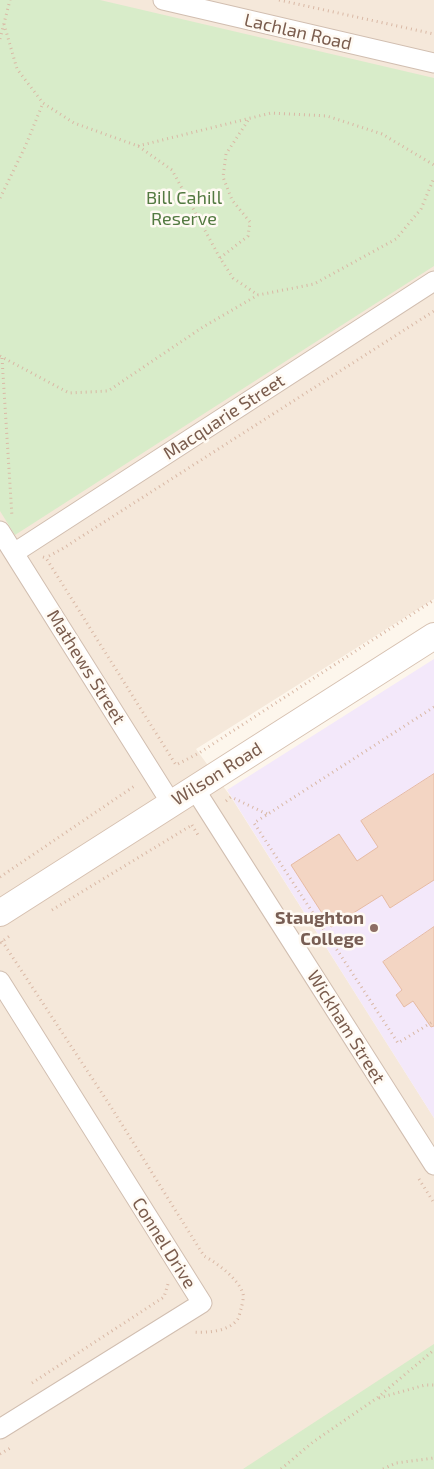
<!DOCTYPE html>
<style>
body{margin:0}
canvas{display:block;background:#fdf6ec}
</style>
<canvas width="434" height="1469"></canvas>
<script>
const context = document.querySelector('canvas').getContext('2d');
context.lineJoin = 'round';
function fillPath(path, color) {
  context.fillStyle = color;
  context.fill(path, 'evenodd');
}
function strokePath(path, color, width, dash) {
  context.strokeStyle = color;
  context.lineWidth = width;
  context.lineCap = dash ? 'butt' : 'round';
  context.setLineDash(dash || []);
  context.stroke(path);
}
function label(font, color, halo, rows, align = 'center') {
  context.font = font + ' "Exo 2",sans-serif';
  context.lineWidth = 5;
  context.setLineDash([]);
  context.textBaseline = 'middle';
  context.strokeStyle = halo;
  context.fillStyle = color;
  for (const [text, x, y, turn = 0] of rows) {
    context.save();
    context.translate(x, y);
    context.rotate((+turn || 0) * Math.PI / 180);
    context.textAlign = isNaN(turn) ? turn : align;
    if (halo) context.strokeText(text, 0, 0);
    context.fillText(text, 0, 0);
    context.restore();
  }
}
fillPath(new Path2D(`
 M0 0H434V599L196 749 231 797 434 1118V1469H0Z`), '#f5e8da');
fillPath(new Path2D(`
 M434 659V1118L227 790Z`), '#f3e8fa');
fillPath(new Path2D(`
 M0 0H100L434 78V266L15 535 0 511Z
 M434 1344V1469H243Z`), '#d8ecc9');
const building = new Path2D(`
 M434 774V880L390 908 382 895 331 927 291 865 339 834 357 861 378 847 361 821Z
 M434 927V1026L431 1027 413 1001 404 1007 396 995 402 990 383 962Z`);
fillPath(building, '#f3d5c3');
strokePath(building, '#e6bba3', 1);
const street = new Path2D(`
 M163 0 434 63
 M0 531 171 803
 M14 553 434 281
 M194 788 434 1165
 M0 981 202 1303 0 1429`);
const secondary = new Path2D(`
 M0 913 434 636`);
strokePath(street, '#d1beb0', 21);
strokePath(secondary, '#d6c0b0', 28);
strokePath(new Path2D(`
 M279 0 434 34
 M4 24 17 69 43 103 74 123 138 146 172 170 220 258 233 278 258 295
 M0 39 10 0
 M138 146 271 113 327 116 382 134 434 165
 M0 198 25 147 43 103
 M220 258 248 236 250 222 232 200 223 177 226 154 249 119
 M0 356 69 393 108 391 203 327 258 295 314 284 396 239 421 209 434 178
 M2 358 12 517
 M49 556 62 549 434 311
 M43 557 46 558 176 765 199 753 434 600
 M434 707 254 823 398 1043 434 1021
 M226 801 231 797 267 814
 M192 825 198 835
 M0 877 136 785
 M52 910 192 825
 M2 941 111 1107 204 1256C217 1263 239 1279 243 1294 244 1298 242 1305 241 1309 240 1312 239 1318 237 1320 228 1332 205 1333 192 1332
 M0 943 11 935
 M419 1179 434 1203
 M32 1383 164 1297 168 1284
 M379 1398 425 1385H434
 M0 1454 12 1447
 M281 1469 313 1442 377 1398 434 1350
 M383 1469 396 1463 434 1458`), '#d9b8a5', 3, [1, 4]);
strokePath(street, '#fff', 19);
strokePath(secondary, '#fff', 26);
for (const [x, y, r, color] of [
 [374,928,5,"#8d6e63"]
]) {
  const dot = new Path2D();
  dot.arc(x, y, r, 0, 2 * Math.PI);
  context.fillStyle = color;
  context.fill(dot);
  strokePath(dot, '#fffaf3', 2);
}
label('18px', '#7a5c4d', '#fffaf3', [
 ["Lachlan Road",298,32,13],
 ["Macquarie Street",224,417,-33],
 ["Mathews Street",86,667,58],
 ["Wilson Road",217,774,-32],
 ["Wickham Street",346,1027,58],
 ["Connel Drive",164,1243,58]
]);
label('18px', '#537a41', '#fffaf3', [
 ["Bill Cahill",184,198],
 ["Reserve",184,219]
]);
label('bold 18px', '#785e54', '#fffaf3', [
 ["Staughton",364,918],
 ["College",364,939]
], 'right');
</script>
